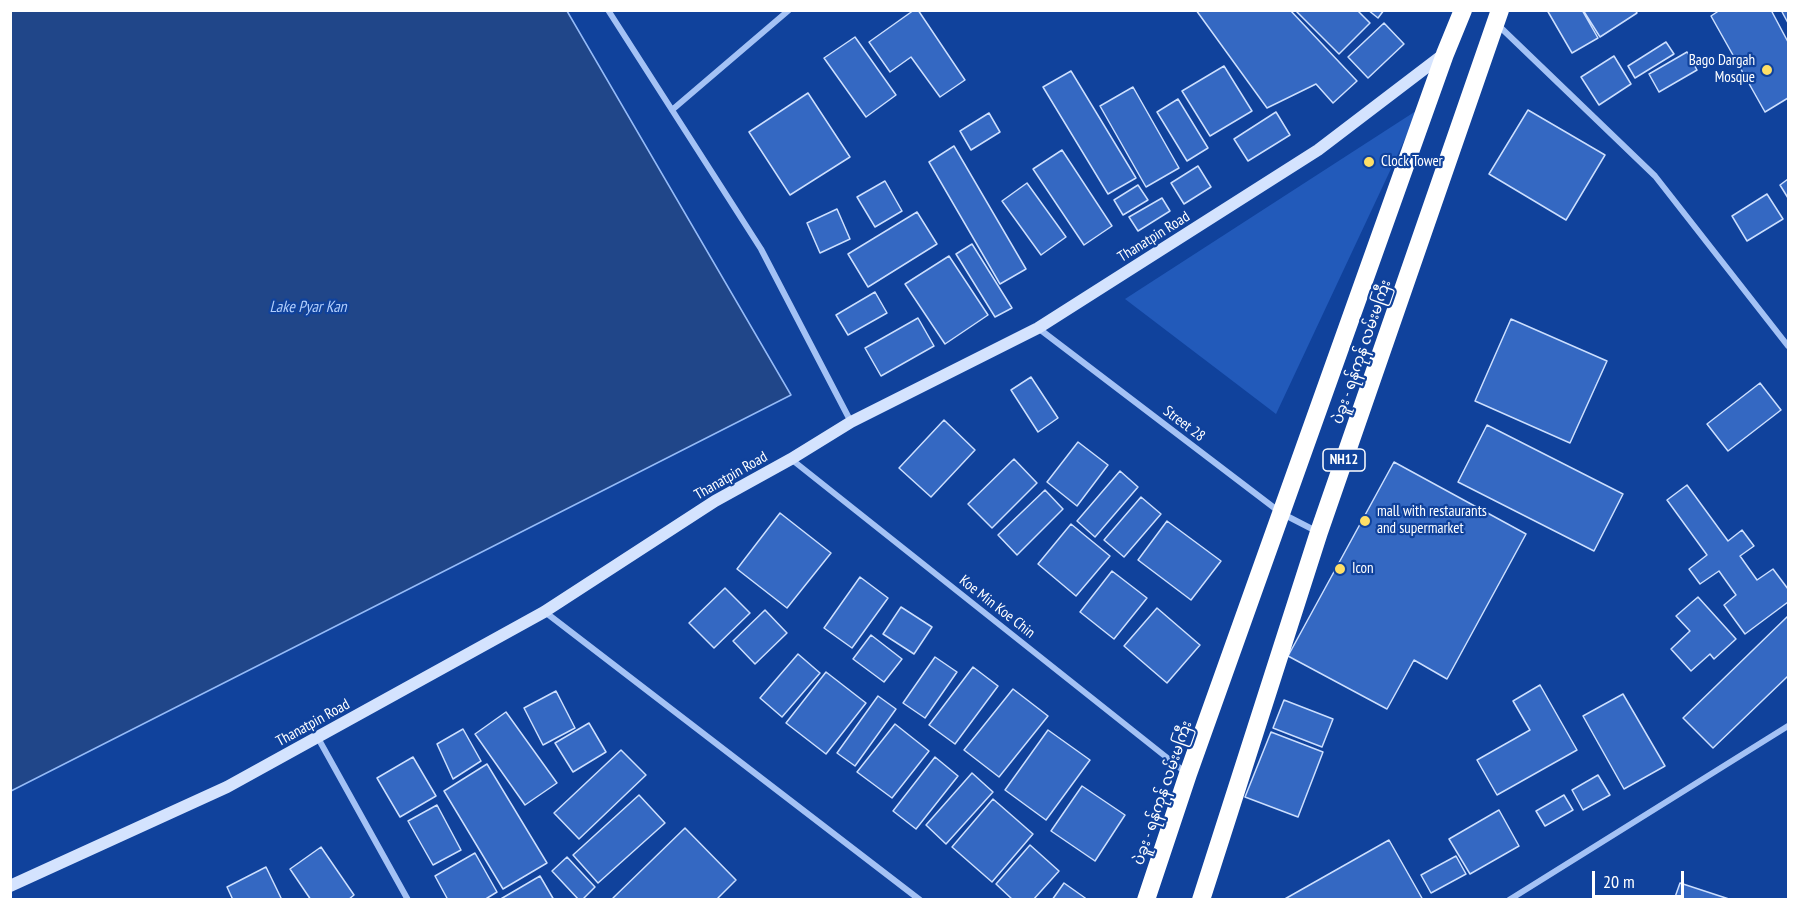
<!DOCTYPE html>
<meta charset="utf-8">
<style>
body{margin:0}
#map{position:relative;width:1799px;height:910px;overflow:hidden;background:#10429c;font-family:"PT Sans Narrow",sans-serif}
canvas{display:block}
.frame{position:absolute;inset:0;border:12px solid #fff;pointer-events:none}
.scale{position:absolute;left:1592px;top:871px;width:92px;height:27px;box-sizing:border-box;border:3px solid #fff;border-top:0;padding-left:8px;font-size:18px;line-height:21px;white-space:nowrap;color:#fff;-webkit-text-stroke:4px #10429c;paint-order:stroke}
</style>
<div id="map">
<canvas width="1799" height="910"></canvas>
<div class="frame"></div>
<div class="scale">20 m</div>
</div>
<script>
const context = document.querySelector('canvas').getContext('2d');
context.lineJoin = 'round';
function fillPath(path, color) {
  context.fillStyle = color;
  context.fill(path, 'evenodd');
}
function strokePath(path, color, width, dash) {
  context.strokeStyle = color;
  context.lineWidth = width;
  context.lineCap = dash ? 'butt' : 'round';
  context.setLineDash(dash || []);
  context.stroke(path);
}
function label(font, color, halo, rows, align = 'center') {
  context.font = font + ' "PT Sans Narrow","Noto Sans Myanmar",sans-serif';
  context.lineWidth = 4.5;
  context.setLineDash([]);
  context.textBaseline = 'middle';
  context.strokeStyle = halo;
  context.fillStyle = color;
  for (const [text, x, y, turn = 0] of rows) {
    context.save();
    context.translate(x, y);
    context.rotate((+turn || 0) * Math.PI / 180);
    context.textAlign = isNaN(turn) ? turn : align;
    if (halo) context.strokeText(text, 0, 0);
    context.fillText(text, 0, 0);
    context.restore();
  }
}
fillPath(new Path2D(`
 M1419 109 1276 414 1125 299Z`), '#225aba');
const water = new Path2D(`
 M11 10 567 11 791 395 11 791Z`);
fillPath(water, '#204689');
strokePath(water, '#95bbf8', 1.5);
const building = new Path2D(`
 M914 10H918L965 80 940 97 911 57 890 72 869 42Z
 M1196 10H1290L1357 81 1333 103 1316 84 1267 108Z
 M1295 10H1357L1370 23 1339 54Z
 M1368 10H1384L1378 18Z
 M1547 10H1582L1598 38 1572 53Z
 M1583 10H1635L1637 13 1600 37Z
 M1720 10H1771L1788 42V98L1765 112 1711 16Z
 M1781 10H1788V23Z
 M1384 23 1404 44 1368 78 1348 57Z
 M855 37 896 95 866 117 824 58Z
 M1666 42 1674 54 1635 78 1628 66Z
 M1687 52 1697 70 1659 92 1649 74Z
 M1614 56 1631 84 1599 105 1581 77Z
 M1224 66 1252 111 1210 136 1182 91Z
 M1071 71 1136 178 1108 194 1043 87Z
 M1133 87 1179 168 1146 187 1100 106Z
 M808 93 850 157 790 195 749 132Z
 M1178 99 1208 148 1187 161 1157 112Z
 M1528 110 1605 155 1566 220 1489 174Z
 M1276 112 1290 135 1248 161 1234 139Z
 M989 113 1000 132 971 150 960 131Z
 M954 146 1026 269 1000 284 929 162Z
 M1062 150 1112 226 1084 245 1033 169Z
 M1198 166 1211 187 1184 204 1171 183Z
 M1788 179V198L1780 185Z
 M885 181 902 211 875 227 857 197Z
 M1027 183 1066 237 1041 255 1002 201Z
 M1138 185 1148 200 1123 215 1114 200Z
 M1767 194 1783 219 1747 241 1732 216Z
 M1162 198 1170 211 1138 231 1129 217Z
 M837 209 850 239 820 253 807 223Z
 M917 212 937 244 868 287 848 254Z
 M972 244 1012 308 995 317 956 254Z
 M949 256 988 315 945 344 905 284Z
 M875 292 887 313 848 335 836 315Z
 M918 318 934 346 881 376 865 348Z
 M1511 319 1607 361 1570 443 1475 401Z
 M1031 377 1058 418 1038 432 1011 390Z
 M1760 383 1781 410 1728 451 1707 424Z
 M944 420 975 450 931 497 899 468Z
 M1487 425 1623 494 1594 551 1458 482Z
 M1078 442 1108 465 1077 506 1047 482Z
 M1014 459 1037 483 992 528 968 504Z
 M1394 462 1526 534 1447 679 1414 660 1387 709 1288 656Z
 M1120 471 1138 487 1095 537 1077 521Z
 M1687 485 1728 541 1742 530 1754 546 1740 556 1757 580 1773 569 1788 589V602L1745 634 1724 605 1736 595 1719 571 1700 584 1689 569 1707 555 1667 500Z
 M1045 490 1063 509 1017 555 998 535Z
 M1141 497 1161 514 1124 557 1104 540Z
 M780 513 831 553 787 608 737 569Z
 M1167 521 1221 561 1191 600 1138 560Z
 M1071 524 1110 556 1076 596 1038 564Z
 M1112 571 1147 598 1114 639 1080 612Z
 M860 577 888 598 852 648 824 628Z
 M725 588 750 613 714 648 689 623Z
 M1698 597 1736 639 1714 659 1710 654 1691 671 1671 649 1690 631 1676 616Z
 M901 607 932 627 914 654 883 634Z
 M1157 608 1200 645 1167 683 1124 646Z
 M765 610 787 633 755 664 733 641Z
 M1788 616V676L1713 748 1683 718Z
 M871 635 902 659 884 682 853 659Z
 M798 654 820 673 782 717 760 698Z
 M935 657 957 672 925 718 903 703Z
 M973 667 998 686 955 744 929 725Z
 M826 672 866 703 826 754 786 723Z
 M1540 685 1577 750 1497 795 1477 760 1530 730 1513 701Z
 M1013 689 1048 716 999 777 964 750Z
 M556 691 575 728 543 745 524 708Z
 M1623 694 1665 766 1624 789 1583 716Z
 M878 696 896 709 855 766 837 753Z
 M1284 700 1333 719 1322 747 1273 728Z
 M506 712 557 783 525 805 475 734Z
 M589 723 606 752 573 772 555 743Z
 M895 724 929 751 892 798 857 772Z
 M463 729 481 761 453 779 437 744Z
 M1048 730 1090 760 1046 820 1005 790Z
 M1271 732 1323 752 1298 817 1245 797Z
 M621 750 646 775 579 839 554 813Z
 M413 757 436 796 400 817 377 778Z
 M935 757 958 776 916 829 893 811Z
 M487 764 547 863 503 889 444 791Z
 M972 773 993 792 946 844 926 825Z
 M1598 775 1610 795 1583 810 1572 790Z
 M1082 786 1125 815 1095 861 1051 831Z
 M639 795 665 823 598 883 573 855Z
 M1564 795 1573 810 1545 826 1536 811Z
 M993 799 1033 834 992 882 952 847Z
 M437 805 461 850 433 865 408 821Z
 M1499 810 1519 846 1470 874 1449 839Z
 M685 828 736 880 716 900H614L613 898Z
 M1389 840 1423 900H1283Z
 M1030 845 1059 871 1033 900H1013L996 884Z
 M321 847 354 895 348 900H311L290 869Z
 M475 853 497 892 484 900H448L435 876Z
 M1456 856 1466 874 1431 893 1421 875Z
 M567 857 595 887 582 900H579L552 871Z
 M266 867 282 900H233L227 887Z
 M540 876 554 900H499Z
 M1064 883 1088 900H1052Z
 M1680 883 1732 900H1674Z`);
fillPath(building, '#3468c2');
strokePath(building, '#ccdffe', 1.5);
strokePath(new Path2D(`
 M608 10 761 249 851 422
 M1498 25 1655 176 1788 346
 M672 110 789 10
 M1038 328 1281 513 1316 531
 M791 459 1185 772
 M545 612 920 900
 M318 738 408 900
 M1509 900 1788 726`), '#a4c2f5', 6);
strokePath(new Path2D(`
 M10 886 227 787 544 612 715 501 791 459 851 422 1038 328 1318 150 1444 54`), '#d4e3fe', 12);
strokePath(new Path2D(`
 M1146 900 1188 774 1445 54 1463 10
 M1201 900 1319 532 1500 10`), '#fff', 18);
for (const [x, y, r, color] of [
 [1767,70,6,"#ffdf67"],
 [1369,162,6,"#ffdf67"],
 [1365,521,6,"#ffdf67"],
 [1340,569,6,"#ffdf67"]
]) {
  const dot = new Path2D();
  dot.arc(x, y, r, 0, 2 * Math.PI);
  context.fillStyle = color;
  context.fill(dot);
  strokePath(dot, '#10429c', 2);
}
for (const [x, y, w] of [
 [1344,460,42]
]) {
  const box = new Path2D();
  box.roundRect(x - w / 2, y - 11, w, 22, 4.5);
  context.fillStyle = '#10429c';
  context.fill(box);
  strokePath(box, '#fff', 1.5);
}
label('bold 14px', '#fff', null, [
 ["NH12",1344,460]
]);
label('15px', '#fff', '#10429c', [
 ["Bago Dargah",1755,61,"right"],
 ["Mosque",1755,78,"right"],
 ["Clock Tower",1381,162],
 ["mall with restaurants",1377,512],
 ["and supermarket",1377,529],
 ["Icon",1352,569]
], 'left');
label('15px', '#fff', '#10429c', [
 ["Thanatpin Road",1154,237,-32],
 ["ပဲခူး - ရန်ကုန် လမ်းမကြီး",1362,352,-71],
 ["Street 28",1184,424,37],
 ["Thanatpin Road",731,476,-30],
 ["Koe Min Koe Chin",997,607,38],
 ["Thanatpin Road",313,723,-29],
 ["ပဲခူး - ရန်ကုန် လမ်းမကြီး",1163,793,-71]
]);
label('italic 16px', '#b0cdfb', '#10429c', [
 ["Lake Pyar Kan",308,307]
]);
</script>
